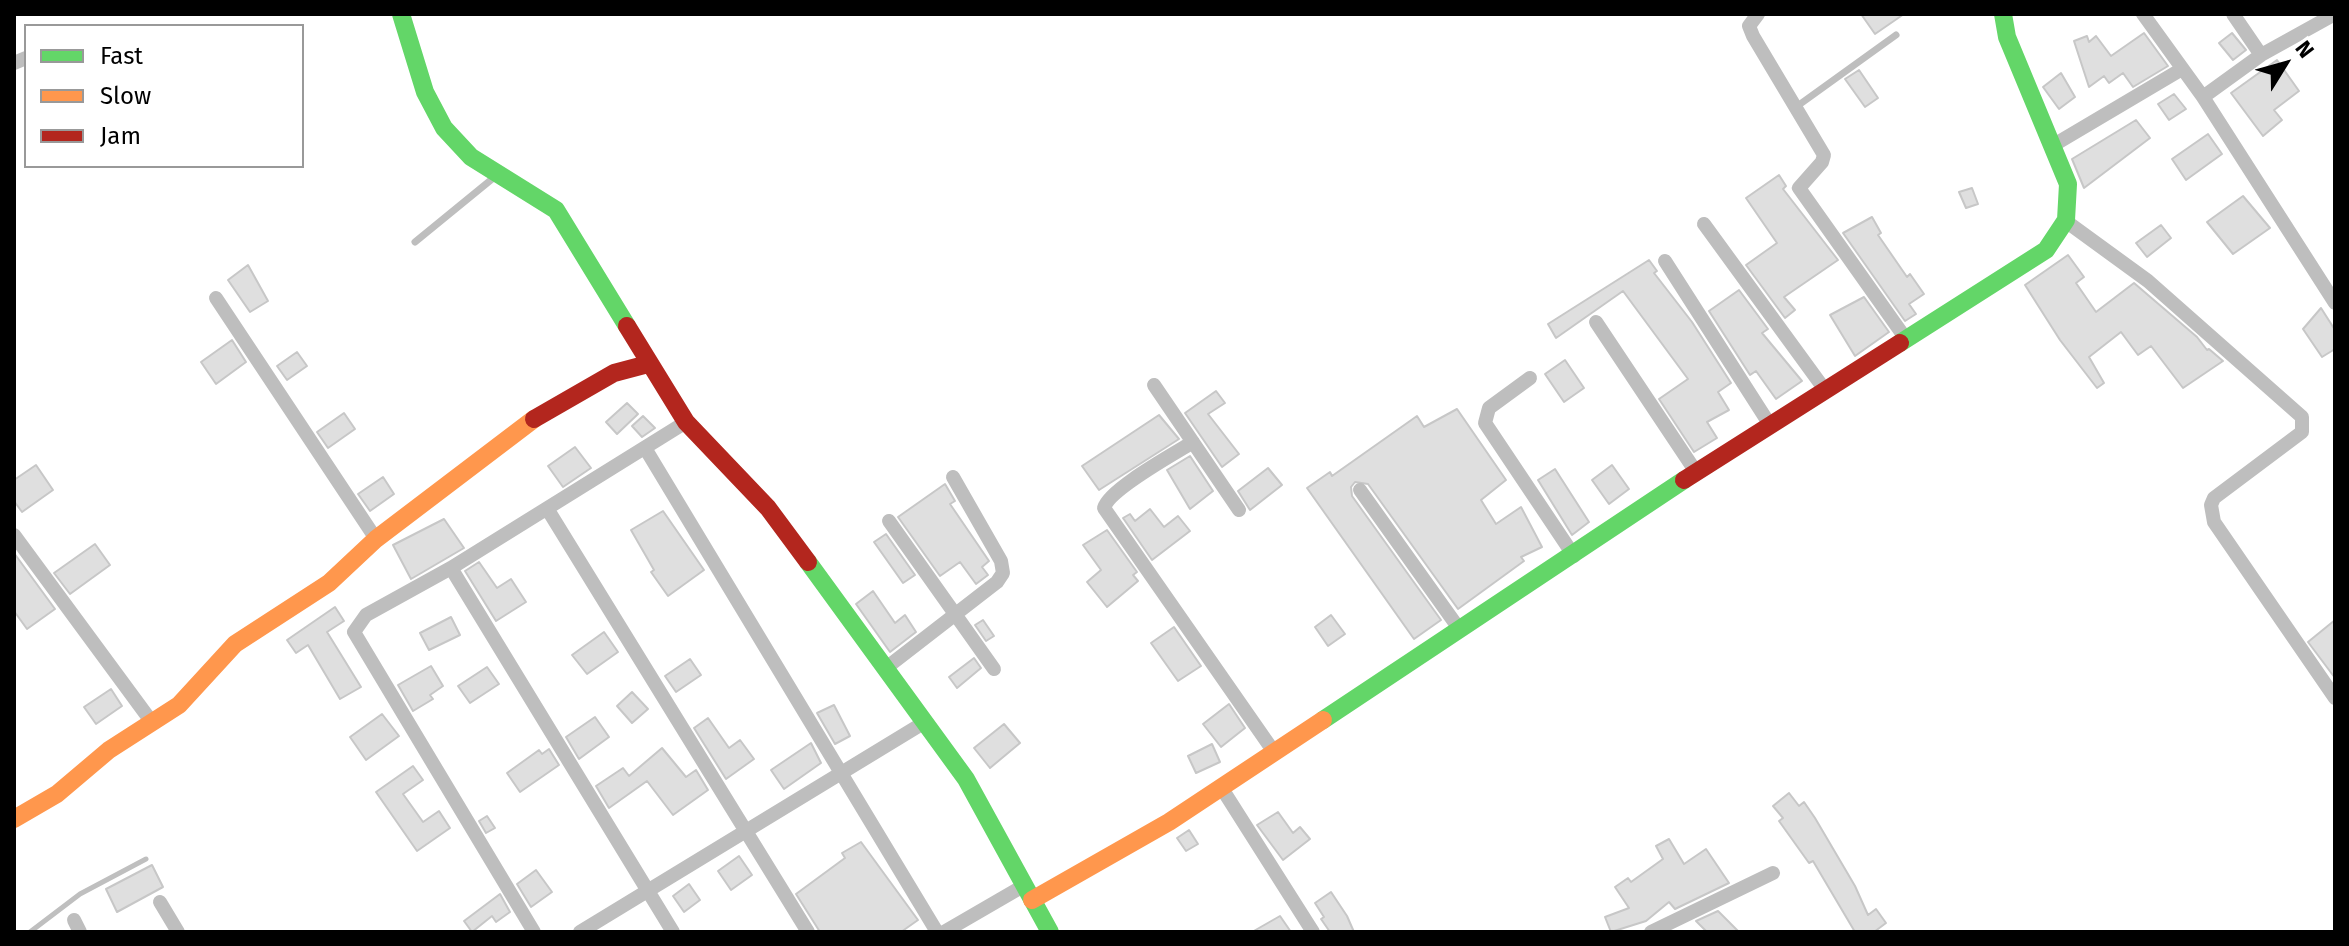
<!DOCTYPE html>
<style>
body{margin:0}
#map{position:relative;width:2349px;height:946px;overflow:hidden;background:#fff;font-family:"Fira Sans",sans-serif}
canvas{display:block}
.frame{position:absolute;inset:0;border:16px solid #000;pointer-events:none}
.legend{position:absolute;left:24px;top:24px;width:280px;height:144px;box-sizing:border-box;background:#fff;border:2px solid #999;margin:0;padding:10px 14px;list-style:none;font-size:24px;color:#000}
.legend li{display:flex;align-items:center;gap:16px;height:40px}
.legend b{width:40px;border:2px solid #999}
.north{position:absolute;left:2245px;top:24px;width:80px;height:80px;-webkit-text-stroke:6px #fff;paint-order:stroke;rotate:53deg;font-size:22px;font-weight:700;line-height:32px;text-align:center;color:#000}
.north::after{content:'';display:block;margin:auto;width:28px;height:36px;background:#000;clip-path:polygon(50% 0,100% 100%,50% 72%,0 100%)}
</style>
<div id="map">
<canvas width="2349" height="946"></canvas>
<div class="frame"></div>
<ul class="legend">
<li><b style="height:10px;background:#63d668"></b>Fast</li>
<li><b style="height:10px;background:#ff974d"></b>Slow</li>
<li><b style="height:10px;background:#b3261e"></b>Jam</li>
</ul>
<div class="north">N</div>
</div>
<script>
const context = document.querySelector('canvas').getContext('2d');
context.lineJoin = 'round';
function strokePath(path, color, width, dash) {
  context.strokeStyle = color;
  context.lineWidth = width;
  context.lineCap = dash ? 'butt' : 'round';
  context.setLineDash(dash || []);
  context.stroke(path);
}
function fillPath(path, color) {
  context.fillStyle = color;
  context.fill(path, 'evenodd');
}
strokePath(new Path2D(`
 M30 932 80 894 146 859`), '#bfbfbf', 5);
const building = new Path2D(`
 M1861 14H1904L1875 34Z
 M2144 33 2168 66 2133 87 2123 73 2109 83 2104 76 2089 87 2074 41 2087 36 2089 42 2096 36 2111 56Z
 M2232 33 2246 50 2233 60 2219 43Z
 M2277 60 2299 91 2274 110 2282 120 2263 136 2231 93Z
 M1859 70 1878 98 1865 107 1845 79Z
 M2061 73 2075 97 2059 109 2043 87Z
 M2174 94 2186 109 2169 120 2158 104Z
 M2136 120 2150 138 2084 188 2072 159Z
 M2208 134 2222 154 2186 180 2172 159Z
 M1779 175 1786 186 1783 189 1838 260 1784 297 1795 310 1785 318 1746 265 1777 243 1746 198Z
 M1972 188 1978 204 1966 208 1959 192Z
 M2243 196 2270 228 2233 254 2207 222Z
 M1872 217 1881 233 1878 235 1907 277 1910 274 1924 294 1909 304 1916 314 1905 321 1843 233Z
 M2161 225 2171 238 2147 257 2136 243Z
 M2068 255 2084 277 2076 283 2096 312 2134 283 2197 337 2207 350 2209 349 2223 361 2183 388 2151 346 2138 355 2121 332 2089 357 2104 383 2097 388 2060 340 2025 285Z
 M1649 260 1657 271 1654 273 1692 322 1731 383 1718 392 1729 410 1707 422 1717 438 1694 452 1659 399 1688 379 1623 291 1556 338 1548 324Z
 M248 265 268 301 250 312 228 280Z
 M1739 290 1768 329 1762 333 1802 381 1776 399 1756 371 1750 375 1709 311Z
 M1864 297 1889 332 1855 356 1830 315Z
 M2321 308 2335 330V349L2322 357 2303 329Z
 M232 340 246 362 216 384 201 362Z
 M297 352 307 366 287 380 277 366Z
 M1565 360 1584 388 1564 402 1545 374Z
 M1216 391 1225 403 1208 414 1239 454 1222 467 1185 413Z
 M627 403 638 414 617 434 606 422Z
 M1457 409 1506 480 1481 500 1496 524 1521 507 1542 547 1521 557 1524 561 1458 609 1368 484 1355 482 1351 487 1352 496 1441 620 1414 639 1307 488 1330 472 1332 476 1417 416 1424 427Z
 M344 413 355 429 328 448 317 432Z
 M1159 415 1179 439 1099 490 1082 466Z
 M643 416 655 428 642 437 632 426Z
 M575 447 591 468 563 487 548 466Z
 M1190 456 1213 491 1190 509 1167 470Z
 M36 465 53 490 22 512 14 501V480Z
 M1612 465 1629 489 1609 504 1592 480Z
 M1268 468 1282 485 1250 510 1238 491Z
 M1555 469 1589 522 1572 535 1538 480Z
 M383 477 394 494 370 511 358 494Z
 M945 484 955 501 950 504 989 561 982 567 988 575 976 584 960 562 940 576 898 517Z
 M1150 509 1164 527 1178 516 1190 531 1152 560 1123 518 1130 514 1135 521Z
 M663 511 704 570 668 596 651 572 654 570 631 530Z
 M444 519 464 548 411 579 393 545Z
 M1107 530 1137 572 1133 575 1138 581 1107 607 1087 582 1101 570 1083 545Z
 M886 534 915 575 903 583 874 542Z
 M95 544 110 565 70 594 54 573Z
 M14 553 55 609 27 629 14 611Z
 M479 562 497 588 511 579 526 602 496 621 465 571Z
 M873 591 895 623 905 615 916 632 890 652 856 604Z
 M335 607 344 621 327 632 361 687 340 699 308 645 296 653 287 640Z
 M1331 615 1345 634 1328 646 1315 627Z
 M451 617 460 635 429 650 420 633Z
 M983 620 994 636 986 641 975 625Z
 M2335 620V678L2308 642Z
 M1174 627 1201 666 1178 681 1151 643Z
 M604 632 618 652 587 674 572 655Z
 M974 658 981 668 957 688 949 677Z
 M690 659 701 675 676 692 665 676Z
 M431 666 443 686 430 695 433 699 413 711 398 685Z
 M487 667 499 684 470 703 458 686Z
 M111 689 122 706 96 724 84 707Z
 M632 692 648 709 632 723 617 706Z
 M1229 704 1245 728 1221 747 1203 724Z
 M834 705 850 736 835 744 817 713Z
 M382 714 399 736 366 760 350 737Z
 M595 717 609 737 579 759 566 737Z
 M708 718 729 748 740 740 754 759 726 779 694 728Z
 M1004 724 1020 743 990 768 974 748Z
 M811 743 821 763 784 789 771 770Z
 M1212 744 1220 762 1196 773 1188 756Z
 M662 748 686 777 696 770 708 790 673 815 647 781 609 808 596 786 623 768 629 776Z
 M549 749 559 765 520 792 507 773 539 750 542 754Z
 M413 766 423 780 403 794 423 822 439 811 450 828 417 851 376 792Z
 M1789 793 1799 806 1804 802 1815 818 1855 886 1868 915 1876 909 1886 923 1874 932H1855L1813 861 1809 863 1779 821 1783 818 1773 806Z
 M1278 812 1293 833 1300 827 1310 839 1283 860 1257 825Z
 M487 816 495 828 486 833 479 821Z
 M1189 830 1198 844 1186 851 1177 838Z
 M1669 839 1684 864 1706 849 1729 883 1675 909 1669 902 1646 921 1611 932 1605 917 1629 908 1615 887 1628 878 1631 882 1663 859 1656 846Z
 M861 842 918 920 901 932H820L796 894 845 858 842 853Z
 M739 856 752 875 731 890 718 871Z
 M152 865 163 887 117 912 106 889Z
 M536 870 552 892 531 907 517 884Z
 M689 884 700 900 684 912 673 896Z
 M1331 892 1347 916 1354 932H1330L1321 919 1324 917 1315 903Z
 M500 894 510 912 496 922 492 916 472 932 464 921Z
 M1718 911 1739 932H1707L1696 921Z
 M1280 916 1291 932H1252Z`);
fillPath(building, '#dfdfdf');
strokePath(building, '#c7c7c7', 2);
strokePath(new Path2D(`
 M1796 107 1896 35
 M415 242 497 175`), '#bebebe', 7);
strokePath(new Path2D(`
 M1758 14 1749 26 1753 36 1824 155 1822 162 1799 188 1906 339
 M2143 14 2203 97 2335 303
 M2233 14 2261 55
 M14 63 26 58
 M2203 97 2261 55 2335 14
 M2052 146 2182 69
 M2067 222 2148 281 2302 417V432L2214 498 2211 505 2214 522 2335 698
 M1704 224 1825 390
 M1665 261 1770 425
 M216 298 376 539
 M1596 322 1696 472
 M1530 378 1489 408 1485 423 1574 556
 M1154 385 1239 510
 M1193 442C1174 454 1109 489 1104 508L1274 752
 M645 448 937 932
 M1360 490 1460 630
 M548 510 808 932
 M889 521 994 669
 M14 535 151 721
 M451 568 673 932
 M886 668 997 582 1003 573 1001 561 953 477
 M1221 787 1313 932
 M160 902 178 932
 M74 920 80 932
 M534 932 354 632 366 615 451 568 686 422
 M580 932 925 722
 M944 932 1025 885
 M1651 932 1773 873`), '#bebebe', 14);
strokePath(new Path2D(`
 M401 14 425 92 444 128 471 157 556 210 627 326
 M1900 343 2046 250 2066 220 2068 184 2007 37 2003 14
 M808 562 966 779 1050 932
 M1323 720 1684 480`), '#63d668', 18);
strokePath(new Path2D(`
 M14 819 57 794 109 750 179 705 235 644 329 583 376 539 534 419
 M1032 900 1169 822 1323 720`), '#ff974d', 18);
strokePath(new Path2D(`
 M627 326 686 422 768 508 808 562
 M534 419 614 373 648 364
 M1684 480 1900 343`), '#b3261e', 18);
</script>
